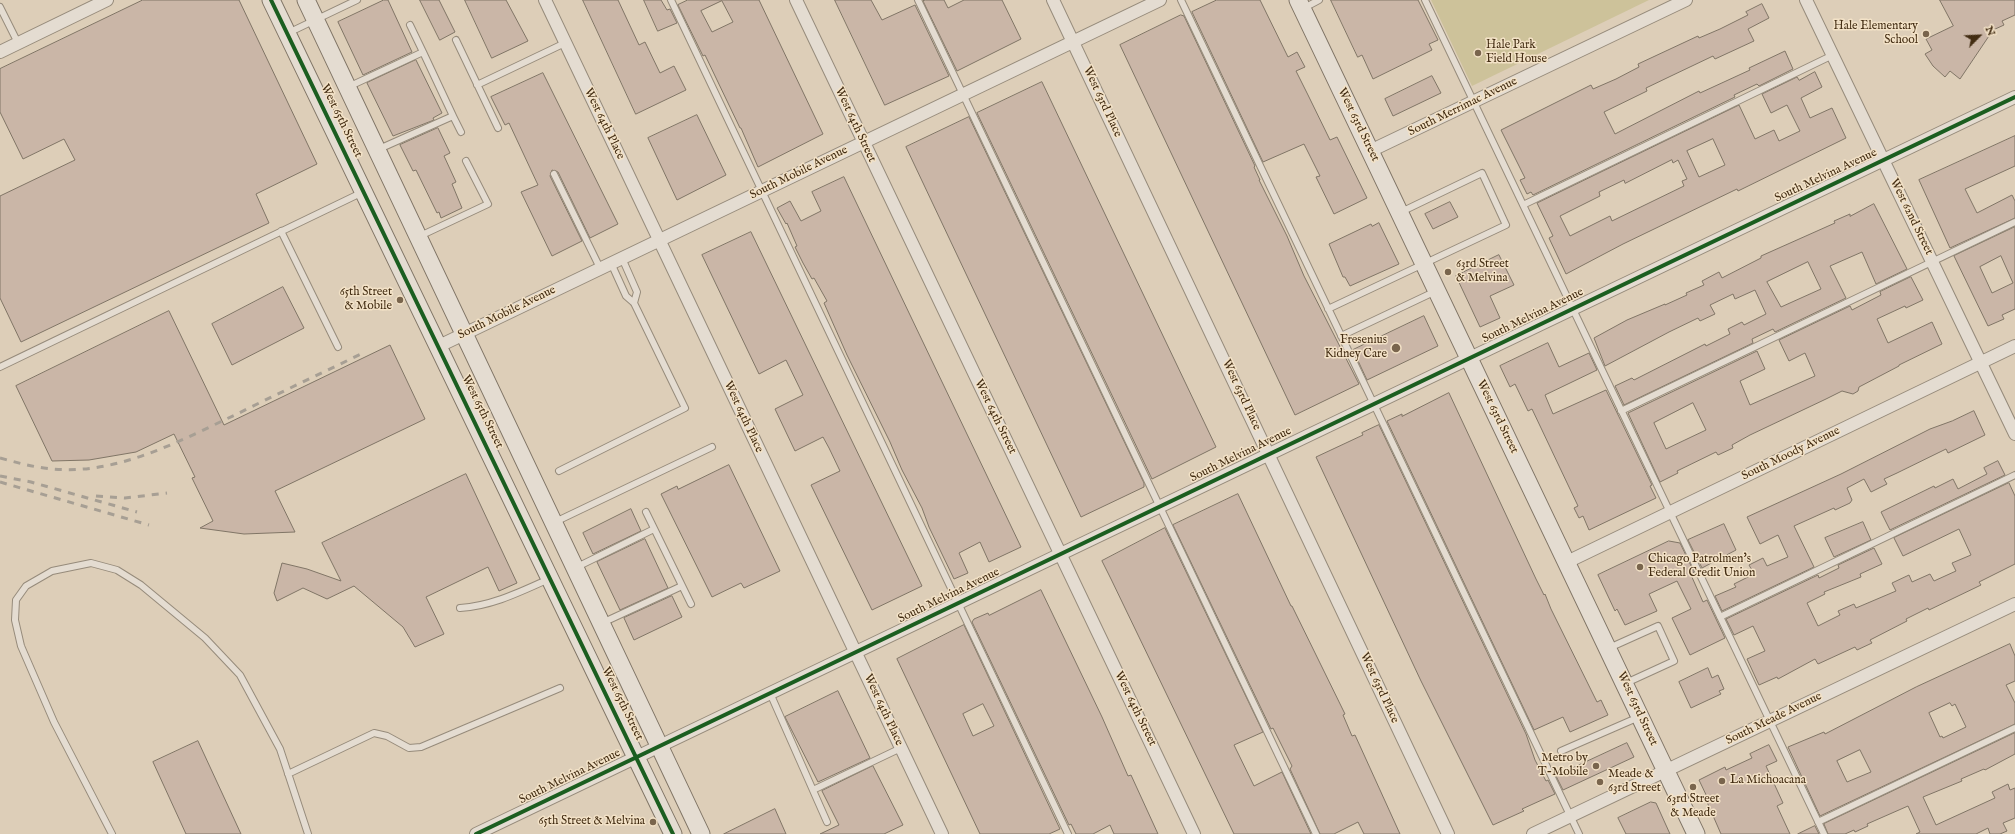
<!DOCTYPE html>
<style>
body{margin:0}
#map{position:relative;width:2015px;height:834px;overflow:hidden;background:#ddceb8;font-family:"IM FELL English",serif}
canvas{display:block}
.north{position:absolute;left:1959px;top:16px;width:40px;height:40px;-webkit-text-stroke:3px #f3e2c7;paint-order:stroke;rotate:66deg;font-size:11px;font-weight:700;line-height:16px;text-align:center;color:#432d13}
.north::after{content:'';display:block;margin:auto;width:14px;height:18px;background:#432d13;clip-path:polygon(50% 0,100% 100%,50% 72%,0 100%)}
</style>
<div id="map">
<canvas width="2015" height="834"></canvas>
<div class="north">N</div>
</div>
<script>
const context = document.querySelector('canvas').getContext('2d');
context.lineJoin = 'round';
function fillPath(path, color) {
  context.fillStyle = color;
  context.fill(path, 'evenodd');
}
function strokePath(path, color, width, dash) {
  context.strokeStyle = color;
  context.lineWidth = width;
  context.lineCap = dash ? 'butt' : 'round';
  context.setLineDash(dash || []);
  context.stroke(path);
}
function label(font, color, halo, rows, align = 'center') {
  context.font = font + ' "IM FELL English",serif';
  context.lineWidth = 3;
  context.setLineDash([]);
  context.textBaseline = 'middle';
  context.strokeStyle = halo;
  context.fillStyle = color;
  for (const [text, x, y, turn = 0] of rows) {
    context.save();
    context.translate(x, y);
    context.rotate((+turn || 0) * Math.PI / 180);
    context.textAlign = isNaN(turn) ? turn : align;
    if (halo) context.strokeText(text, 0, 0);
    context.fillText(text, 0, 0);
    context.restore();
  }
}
fillPath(new Path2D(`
 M1431 0H1649L1472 86Z`), '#cdc29a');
const building = new Path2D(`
 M143 0H239L317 164 256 194 269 223 21 342 0 298V196L75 160 64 139 23 159 0 112V69Z
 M384 0H388L412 52 363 75 338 22Z
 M420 0H439L455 32 440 40Z
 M465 0H506L528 41 492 58Z
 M583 0H618L639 45 645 42 660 73 674 66 686 90 636 114Z
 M644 0H661L667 10 670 9 677 23 658 31Z
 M688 0H759L823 134 758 167 741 128H740L705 55 703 56 678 5ZM722 1 733 22 712 32 701 11Z
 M835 0H871L882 20 915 5 949 76 885 105Z
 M926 0H944L948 8 964 0H1002L1021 39 957 71 923 1Z
 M1217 0H1260L1288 57 1297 52 1305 67 1296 71 1308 95 1330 140 1337 137 1367 198 1334 214 1316 177 1320 176 1304 144 1263 162 1192 12Z
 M1331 0H1418L1438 40 1429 44 1432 50 1373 79 1362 55 1358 57Z
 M1940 0H2015V15L2002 21 2004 25 1993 30 1960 79 1950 71 1945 77 1933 66 1925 54 1932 50 1926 39 1953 26Z
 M1762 4 1769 18 1748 29 1754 41 1715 59 1713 56 1671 76 1646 88 1647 91 1604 112 1615 134 1699 91 1700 93 1750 70 1749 68 1785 51 1793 69 1759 86 1757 84 1734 95 1735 97 1533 195 1531 192 1527 194 1520 180 1525 178 1501 130 1591 85 1593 89 1616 79 1639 67 1638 64 1698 36 1699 38 1720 29 1748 15 1746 12Z
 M1181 15 1184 16 1255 166 1254 167 1260 180H1259L1287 236 1304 276 1359 384 1295 415 1120 45Z
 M416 60 442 113 433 118 434 120 393 136 367 83Z
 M1815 72 1822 87 1801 98 1810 118 1832 108 1846 138 1738 191 1737 189 1623 244 1566 274 1549 238 1553 236 1537 203 1739 105 1755 139 1774 130 1779 141 1800 131 1787 105 1771 113 1762 94 1797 77 1799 80ZM1713 139 1725 165 1699 177 1687 151ZM1672 160 1673 163 1678 160 1687 179 1682 181 1684 186 1612 221 1610 216 1570 236 1560 216 1600 196 1599 192 1624 180 1625 183Z
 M543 73 618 224 590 238 558 172 552 170 550 176 582 241 552 256 521 192 538 185 509 123 505 125 491 97Z
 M1432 76 1441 93 1393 116 1385 99Z
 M1042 82 1216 447 1152 479 977 113Z
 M697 115 726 175 677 200 648 138Z
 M969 117 1144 483V487L1081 517 906 147Z
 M438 128 450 153 444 156 456 182 452 184 462 208 441 218 439 212 437 213 416 170 413 171 400 145Z
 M2015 136V166L1965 189 1977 213 2012 195 2015 201V218L1950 248 1919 180Z
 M844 177 1021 547 989 562 980 542 959 553 968 573 954 579 929 527 922 508 902 470 890 442 847 355 824 303 827 301 814 278 812 279 803 263 795 247 797 246 787 223 786 224 777 208 790 201 801 221 821 211 812 192Z
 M1450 202 1458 217 1433 229 1425 214Z
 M1874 204 1907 269 1876 284 1862 252 1830 266 1846 298 1775 332 1773 329 1752 339 1753 343 1624 405 1615 386 1632 378 1634 380 1705 344 1706 346 1730 334 1728 329 1742 322 1744 325 1766 314 1755 290 1735 299 1733 294 1710 305 1715 314 1700 321 1698 318 1669 332 1605 366 1594 338 1627 320 1665 304V305L1687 295 1686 293 1704 285 1702 281 1719 272 1722 278 1761 258V256L1835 223 1834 221 1850 214V216ZM1808 262 1821 289 1781 307 1767 282Z
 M1379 223 1399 264 1350 286 1345 277H1343L1329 244 1371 224 1372 226Z
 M2015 227V309L2002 315 2004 319 1988 326 1954 256ZM2001 256 2013 283 1992 293 1980 267Z
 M751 232 922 586 872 610 811 485 840 471 829 448 823 437 795 451 775 409 803 395 786 360 759 374 702 255Z
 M1499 255 1514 285 1490 296 1500 318 1480 327 1456 276Z
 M1911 277 1923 300 1906 308 1905 306 1877 319 1888 343 1932 322 1942 344 1899 365V366L1859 387 1858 391 1853 394 1842 391 1826 399 1750 435 1732 445 1733 448 1718 455 1716 452 1677 471 1678 473 1660 482 1628 413 1757 351 1765 369 1740 381 1750 405 1815 376 1805 353 1789 361 1779 340 1850 306 1852 310 1881 295 1880 292ZM1693 403 1706 430 1666 449 1654 423Z
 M283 287 304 328 232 365 212 324Z
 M169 311 224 425 390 345 425 419 275 491 295 532 244 534 200 528 213 521 192 478 195 477 174 434 136 452 89 460 52 461 16 386Z
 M1424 316 1438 346 1367 380 1353 350Z
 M1548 343 1559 367 1589 353 1597 370 1545 395 1553 414 1606 390 1652 485 1650 486 1656 498 1589 530 1583 516 1579 518 1574 508 1578 506 1532 409 1528 411 1515 384 1510 387 1500 366Z
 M1449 393 1536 579 1544 595 1545 594 1551 609 1597 702 1601 700 1608 715 1570 732 1563 717 1534 730 1387 421 1402 414V416Z
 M1974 411 1985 435 1948 453 1946 449 1897 473 1884 479 1887 484 1871 492 1864 479 1847 488 1852 500 1850 503 1835 510 1834 508 1794 526 1814 567 1722 611 1715 596 1736 587 1734 584 1754 574 1749 565 1763 558 1767 566 1788 557 1778 535 1760 544 1747 517 1841 474 1930 429 1952 421Z
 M1379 425 1526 734 1535 760 1546 781 1548 780 1555 794 1522 809 1524 811 1493 825 1421 681 1316 457 1363 435 1362 433Z
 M1998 461 2005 475 1890 530 1881 512 1934 486 1935 488 1953 479 1958 489 1987 474 1984 468Z
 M729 465 780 571 744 588 741 583 712 597 661 494 677 486 678 489Z
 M466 474 517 583 499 591 488 567 426 597 444 634 415 647 403 627 354 586 327 599 303 588 277 601 274 593 282 563 307 569 341 581 322 543Z
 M2009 483 2015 496V564L1979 582 1981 585 1929 610 1928 608 1906 619 1907 621 1870 640 1872 643 1857 650 1855 647 1818 664 1815 659 1778 679 1777 677 1759 685 1747 659 1765 651 1753 626 1734 635 1726 619 1818 575 1819 578 1839 568 1838 565 1874 548 1882 564 1860 574 1861 577 1824 592 1825 594 1807 603 1818 626 1840 615 1838 611 1854 604 1856 608 1896 591 1892 583 1909 575 1912 582 1930 574 1934 581 1956 571 1952 563 1971 555 1959 529 1903 556 1894 538Z
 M1238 494 1291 606H1292L1345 714 1343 715 1352 736 1355 735 1400 834H1364L1358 822 1334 834H1320L1290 769 1292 766 1273 728 1271 729 1173 525Z
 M631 509 641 531 593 554 583 533Z
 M1863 522 1871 540 1834 557 1825 538Z
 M1724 524 1736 550 1702 568 1688 540Z
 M1165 528 1263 732 1234 745 1254 786 1282 772 1311 834H1234L1111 579 1102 561Z
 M645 539 668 588 620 610 597 562Z
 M1669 541 1680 543 1694 572 1691 575 1703 602 1707 600 1725 638 1690 655 1672 618 1691 609 1677 581 1649 594 1657 611 1625 625 1617 609 1615 611 1598 575Z
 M1041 590 1102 717 1128 776 1131 775 1158 834H1114L1110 825 1093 834H1076L1071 824 1069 825 972 622 974 619 988 613 989 615Z
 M672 596 682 617 634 640 624 618Z
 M964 625 1060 829 1049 834H980L897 659ZM983 704 994 726 973 736 963 714Z
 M2010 644 2015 656V681L2006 685 2015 703V724L1820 816 1788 747 1824 732 1825 734 1916 687ZM1950 703 1952 706 1955 704 1966 727 1943 738 1942 736 1940 737 1929 713ZM1860 750 1871 772 1847 782 1837 761Z
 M1708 668 1712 678 1718 675 1724 689 1719 691 1721 694 1691 708 1679 682Z
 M838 691 870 758 818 782 785 717Z
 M2015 733V754L1985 770 1984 769 1961 779 1962 781 1923 797 1936 825 1995 798 1992 792 2008 784 2010 790 2015 788V818L2003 823 2007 831 2000 834H1990L1988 828 1976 834H1916L1920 832 1908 806 1867 824 1868 826 1855 832 1854 830 1845 834H1828L1824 824Z
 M198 741 241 834H186L153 762Z
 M1627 743 1634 757 1563 790 1556 776Z
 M1769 745 1777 761 1766 766 1783 803 1777 806 1790 834H1721L1707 802 1709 801 1699 780 1725 767 1726 770 1752 758 1750 754Z
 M873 766 903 825 884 834H820L839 825 822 791Z
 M1651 802 1656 803 1670 834H1626L1618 818Z
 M775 809 786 834H724Z
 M1815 826 1819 834H1798Z`);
fillPath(building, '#cab6a7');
strokePath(building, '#807566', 1);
const lane = new Path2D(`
 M671 0 1068 834
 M918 0 1316 834
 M1181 0 1579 834
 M1425 0 1824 834
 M0 7 18 43
 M1304 8 1319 0
 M410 25 423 52
 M288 33 357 0
 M456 40 498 128
 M477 85 565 43
 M348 87 423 52 453 116 379 149
 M453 116 461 132
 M554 174 600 268
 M1523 205 1833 55
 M281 231 338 347
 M420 236 488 204 466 161
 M622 258 637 292 634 303
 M1328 309 1506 225 1482 173 1401 212
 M1341 336 1436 291
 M0 367 363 192
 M1621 411 2015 222
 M559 471 685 408 634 303 626 296 611 263
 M646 512 691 604
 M555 522 712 447
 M577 567 654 529
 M460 608C492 606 520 592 549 579
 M1720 617 2015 475
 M602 623 682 586
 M1609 648 1658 626 1674 661 1626 683
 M770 693 827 822
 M1561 751 1639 717
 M288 774 374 733 387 736 409 748 421 747 560 688
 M813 790 901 748
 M1818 822 2015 728
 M112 834 54 722 21 646 15 620 16 600 26 586 52 571 91 563 117 570 141 585 205 638 240 675 280 749 308 834`);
const street = new Path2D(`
 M545 0 942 834
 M796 0 1194 834
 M1053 0 1448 834
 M1806 0 2015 434
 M0 52 107 0
 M1370 151 1686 0
 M439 346 1160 0
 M1567 562 2015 346
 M476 834 2015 97
 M1533 834 2015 604`);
const secondary = new Path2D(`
 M271 0 673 834
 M306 0 701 834
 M1298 0 1696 834`);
strokePath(lane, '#968b7b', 8);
strokePath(street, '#968b7b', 14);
strokePath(secondary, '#807566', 19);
strokePath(lane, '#e4dcd1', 6);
strokePath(street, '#e4dcd1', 12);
strokePath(secondary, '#e4dcd1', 17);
strokePath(new Path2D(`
 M0 458C15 462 29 466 44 468 113 478 177 442 237 414 279 393 322 373 365 352
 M0 476 31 482 137 512
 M0 482 149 525
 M96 496 125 498 167 493`), '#a79f94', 3, [7, 7]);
strokePath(new Path2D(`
 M271 0 673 834
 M476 834 2015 97`), '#1b5e20', 4);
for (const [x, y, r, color] of [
 [1926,34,4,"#79654d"],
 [1478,53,4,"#79654d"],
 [1448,272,4,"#79654d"],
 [400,300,4,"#79654d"],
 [1396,348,5,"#79654d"],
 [1640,567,4,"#79654d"],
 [1596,766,4,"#79654d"],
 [1722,781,4,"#79654d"],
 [1600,782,4,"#79654d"],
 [1693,787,4,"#79654d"],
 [653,822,4,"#79654d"]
]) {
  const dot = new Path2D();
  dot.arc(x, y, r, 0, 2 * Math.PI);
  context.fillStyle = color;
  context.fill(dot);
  strokePath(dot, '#f3e2c7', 1.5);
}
label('12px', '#432d13', '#f3e2c7', [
 ["Hale Elementary",1918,27],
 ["School",1918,41],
 ["Hale Park",1486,46,"left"],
 ["Field House",1486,60,"left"],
 ["63rd Street",1456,265,"left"],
 ["& Melvina",1456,279,"left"],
 ["65th Street",392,293],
 ["& Mobile",392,307],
 ["Fresenius",1387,341],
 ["Kidney Care",1387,355],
 ["Chicago Patrolmen's",1648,560,"left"],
 ["Federal Credit Union",1648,574,"left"],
 ["Metro by",1588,759],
 ["T-Mobile",1588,773],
 ["Meade &",1608,775,"left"],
 ["63rd Street",1608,789,"left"],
 ["La Michoacana",1730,781,"left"],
 ["63rd Street",1693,800,"center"],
 ["& Meade",1693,814,"center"],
 ["65th Street & Melvina",645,822]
], 'right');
label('12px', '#432d13', '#f3e2c7', [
 ["West 63rd Place",1102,102,65],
 ["South Merrimac Avenue",1463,107,-26],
 ["West 65th Street",341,121,64],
 ["West 64th Place",604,124,64],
 ["West 64th Street",855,125,65],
 ["West 63rd Street",1358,125,64],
 ["South Mobile Avenue",799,173,-26],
 ["South Melvina Avenue",1826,176,-25],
 ["West 62nd Street",1911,217,64],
 ["South Mobile Avenue",507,313,-26],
 ["South Melvina Avenue",1533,316,-26],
 ["West 63rd Place",1241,395,65],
 ["West 65th Street",482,412,64],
 ["West 64th Place",743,417,65],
 ["West 64th Street",995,417,64],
 ["West 63rd Street",1497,417,64],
 ["South Moody Avenue",1791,454,-26],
 ["South Melvina Avenue",1241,455,-26],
 ["South Melvina Avenue",949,596,-26],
 ["West 63rd Place",1379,688,65],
 ["West 65th Street",622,704,64],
 ["West 64th Street",1135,709,64],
 ["West 63rd Street",1637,709,65],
 ["West 64th Place",883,710,65],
 ["South Meade Avenue",1774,719,-26],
 ["South Melvina Avenue",570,777,-26]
]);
</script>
